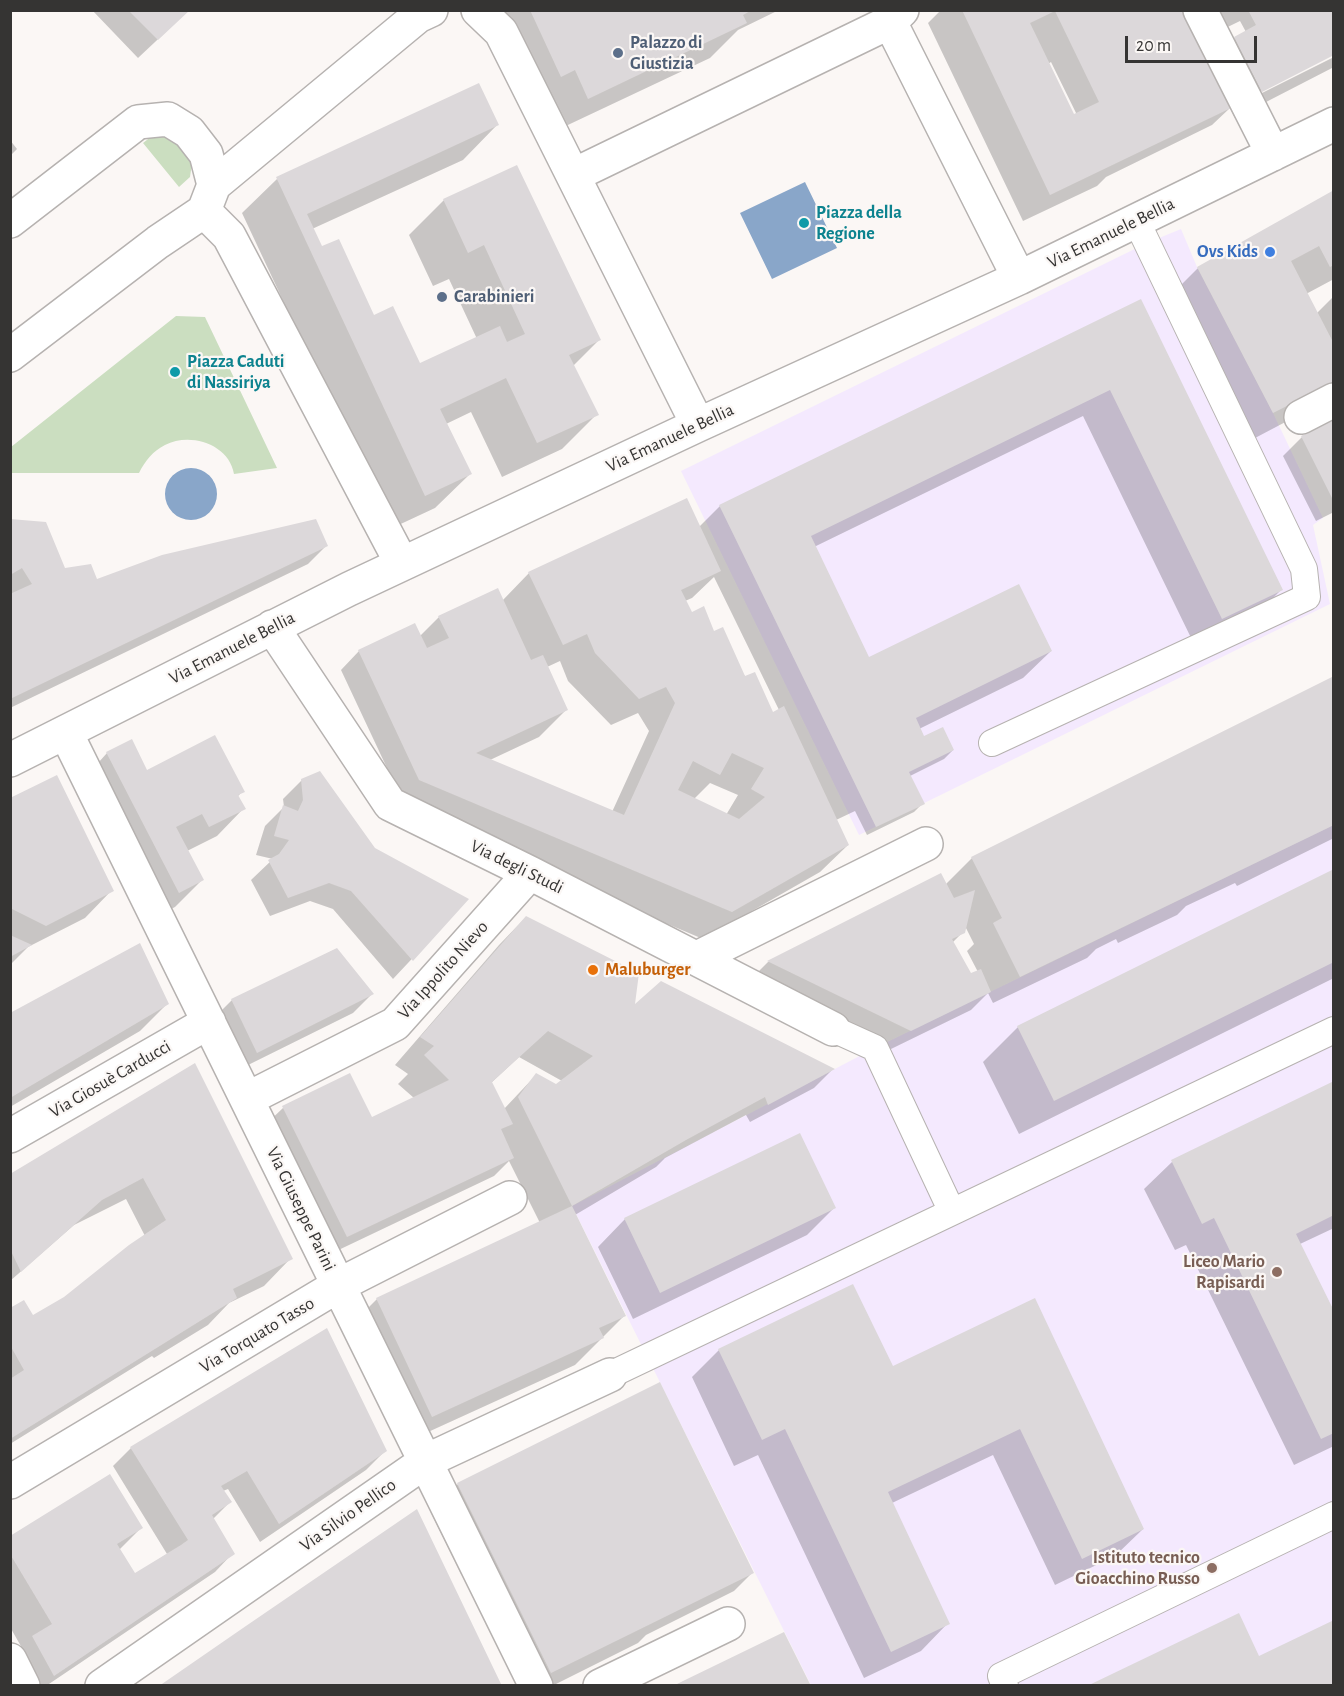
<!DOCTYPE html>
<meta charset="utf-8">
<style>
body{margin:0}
#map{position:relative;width:1344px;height:1696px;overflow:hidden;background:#fbf7f5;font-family:"Alegreya Sans",sans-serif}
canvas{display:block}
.frame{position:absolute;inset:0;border:12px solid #353433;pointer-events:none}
.scale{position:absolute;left:1125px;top:36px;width:132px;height:27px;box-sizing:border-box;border:3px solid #353433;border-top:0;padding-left:8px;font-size:18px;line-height:21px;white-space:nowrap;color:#353433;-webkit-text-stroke:4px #fbf7f5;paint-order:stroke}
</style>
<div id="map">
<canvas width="1344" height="1696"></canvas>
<div class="frame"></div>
<div class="scale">20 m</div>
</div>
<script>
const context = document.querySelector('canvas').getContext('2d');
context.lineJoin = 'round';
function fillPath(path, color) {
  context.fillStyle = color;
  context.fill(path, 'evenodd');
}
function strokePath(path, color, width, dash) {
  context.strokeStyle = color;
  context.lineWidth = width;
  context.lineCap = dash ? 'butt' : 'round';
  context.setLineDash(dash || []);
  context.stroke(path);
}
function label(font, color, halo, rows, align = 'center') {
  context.font = font + ' "Alegreya Sans",sans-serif';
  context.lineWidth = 4.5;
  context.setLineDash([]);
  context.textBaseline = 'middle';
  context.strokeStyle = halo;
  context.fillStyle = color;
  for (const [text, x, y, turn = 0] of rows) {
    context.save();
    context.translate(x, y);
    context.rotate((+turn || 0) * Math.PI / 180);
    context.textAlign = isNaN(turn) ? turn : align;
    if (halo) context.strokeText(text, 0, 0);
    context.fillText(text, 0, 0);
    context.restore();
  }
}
fillPath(new Path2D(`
 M1181 229 1197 267 1273 413 1323 518 1313 525 1330 604 859 835 681 471 1147 243Z
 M1333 825V1685H811L572 1206 875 1048Z`), '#f4e9fe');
fillPath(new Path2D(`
 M166 135 179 140 192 163 190 177 179 187 143 143 152 136Z
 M176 316 205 317 277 468 234 474C229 444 190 432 165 445 153 451 145 461 139 473H11V447Z`), '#cbdec0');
fillPath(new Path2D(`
 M805 182 837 248 772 279 740 213Z
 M165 494a26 26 0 1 1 52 0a26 26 0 1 1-52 0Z`), '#89a6c9');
fillPath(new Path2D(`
 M92 10H189L138 58Z
 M479 10H779L738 30 710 58 553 132Z
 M941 10H1334V53L1255 94 1256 96 1334 57V67L1235 118 1230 108 1212 125 1106 177 1097 186 1023 221 928 23ZM1240 21 1246 32 1235 38 1210 63 1199 41ZM1051 62 1077 115 1073 116 1048 64Z
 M479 85 497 125 463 160 312 229 321 248 373 317 420 365 477 339 449 279 433 286 409 235 444 200 516 167 599 340 573 366 597 414 562 449 502 477 471 412 446 424 470 474 435 508 390 529 242 213 277 179Z
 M10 140 17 149 10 156Z
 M1334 192V279L1306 294 1316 314 1334 296V387L1312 408 1238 447 1163 303 1198 268Z
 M1140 301 1281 590 1254 617 1195 646 1083 416 814 547 868 659 1051 651 1023 678 919 729 923 738 953 750 944 759 910 776 923 803 914 812 867 835 855 811 836 820 848 845 820 872 703 939 394 808 402 800 341 670 359 651 420 636 439 617 502 601 529 573 699 527 720 506ZM714 577 779 710 772 714 714 633 692 614 685 601 692 598ZM560 661 568 681 611 725 638 713 649 731 612 812 490 760 539 737 566 710 547 667ZM710 783 738 795 726 815 694 799Z
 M1334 421V512L1316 521 1283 456 1302 437Z
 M10 520 64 570 96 581 326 546 308 564 10 708Z
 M1334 678 1332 839 1237 886 1235 883 1186 906 1177 915 1118 943 1116 939 1096 949 1087 958 993 1003 988 993 971 1010 891 1049 828 1017 741 989 768 962 941 875 945 885 972 858ZM965 926 974 944 967 951 978 972 970 975 952 943 963 932Z
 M131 741 147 772 243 791 237 797 244 808 217 836 187 851 202 880 175 907 151 919 98 763 107 753Z
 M302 780 374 849 467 900 393 979 333 909 310 901 270 916 251 880 273 859 256 855 265 826 284 807 283 799Z
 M10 799 112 890 85 918 28 947 10 965Z
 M1334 871V978L1019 1134 983 1062 1018 1027Z
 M526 917 634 1008 832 1070 814 1088 750 1122 746 1115 665 1158 656 1167 575 1215 625 1315 575 1365 404 1443 358 1318 377 1299 540 1223 509 1161 494 1176 328 1255 264 1126 283 1108 371 1119 414 1098 398 1084 408 1074 395 1065 499 945ZM519 1057 562 1081 556 1086 536 1075 504 1109 491 1083Z
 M336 949 372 994 353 1013 238 1070 213 1019 232 1000Z
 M168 1003 140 1031 10 1107V1013Z
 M194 1065 291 1258 264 1286 229 1303 208 1325 154 1358 152 1356 10 1444V1310L32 1317 65 1299 145 1236 126 1199 74 1225 10 1281V1176Z
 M1334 1083V1228L1300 1244 1334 1314V1446L1294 1465 1186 1245 1175 1250 1144 1189 1172 1162Z
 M834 1208 807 1235 633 1319 598 1247 625 1219Z
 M1034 1300 1143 1529 1115 1556 1055 1585 993 1455 892 1503 948 1623 921 1651 864 1678 758 1455 734 1466 692 1377 719 1350 892 1368Z
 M131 1448 385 1451 366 1470 260 1542 228 1489 223 1491 230 1502 213 1519 233 1553 215 1572 46 1686H31L14 1656 22 1648 10 1627V1537L141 1528 119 1550 134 1575 167 1554 113 1466Z
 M458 1484 753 1572 734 1591 646 1635 638 1643 552 1686H517L491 1634 500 1625 472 1569 461 1574 430 1511Z`), '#0003');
fillPath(new Path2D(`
 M128 10H190L158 40Z
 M530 10H752L743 15 747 23 588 99 575 70 561 77Z
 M962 10H1186L1233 107 1050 195ZM1055 11 1099 102 1074 114 1030 23Z
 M1248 10H1334V55L1262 92 1234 37 1256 25Z
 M479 83 499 125 307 214 322 246 339 239 374 315 393 306 420 363 500 326 507 342 525 334 484 245 468 253 443 199 517 165 601 340 569 355 599 415 537 443 506 378 440 409 472 474 425 496 276 177Z
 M1334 190V265L1330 267 1319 246 1291 261 1334 344V382L1273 413 1197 267Z
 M1141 299 1283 590 1222 619 1110 390 811 536 869 657 1019 584 1052 651 916 718 924 736 943 727 954 750 909 772 925 804 876 827 719 505Z
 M1334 419V502L1301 436Z
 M687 498 721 571 681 590 692 612 704 606 714 631 723 627 745 676 755 672 773 712 784 706 849 845 732 912 419 780 358 650 415 623 427 648 449 638 438 616 498 588 531 660 543 655 568 710 476 753 624 815 675 703 666 687 639 699 595 653 587 634 563 645 528 572ZM732 753 764 768 751 789 765 797 739 819 678 790 693 761 720 775Z
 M10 519 46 522 65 568 91 564 97 579 162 555 316 519 328 546 10 699V594L32 584 22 568 10 575Z
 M1334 676V825L1020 977 993 923 1002 918 971 857Z
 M215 735 245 792 238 795 246 809 209 827 202 814 176 827 204 880 179 893 106 752 132 739 147 770Z
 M320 771 375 848 469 899 413 961 351 891 329 883 288 898 268 860 279 854 289 840 274 836 283 805 298 811 303 800 301 779Z
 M57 775 114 891 46 926 10 908V798Z
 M1334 869V962L1054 1101 1017 1026Z
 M941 873 954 898 975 890 965 933 952 939 971 973 981 969 991 992 911 1031 767 961Z
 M526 916 639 973 635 1004 661 981 835 1069 768 1105 765 1097 686 1140 572 1206 518 1097 536 1073 556 1084 593 1056 548 1031 492 1082 513 1124 501 1129 514 1158 347 1237 282 1106 350 1073 372 1117 449 1080 424 1055 434 1046 420 1037Z
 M10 935 32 945 10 957Z
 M140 943 169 1004 10 1098V1013Z
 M337 948 374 994 257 1053 231 999Z
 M195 1063 293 1259 233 1289 237 1298 10 1439V1379L24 1370 10 1345V1308L24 1300 33 1315 64 1297 129 1245 166 1220 143 1178 102 1200 21 1272 10 1249V1174Z
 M1334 1081V1215L1296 1234 1334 1311V1433L1321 1439 1214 1218 1202 1224 1171 1160Z
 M800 1133 836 1208 660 1293 624 1218Z
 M572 1206 626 1316 599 1328 604 1338 432 1417 376 1298Z
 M853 1284 893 1366 1035 1298 1144 1529 1082 1559 1020 1429 888 1492 950 1624 891 1652 785 1429 762 1440 718 1349Z
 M327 1328 387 1451 279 1524 247 1471 221 1486 232 1502 212 1515 235 1554 54 1676 32 1636 52 1624 10 1554V1536L110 1474 143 1528 117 1544 135 1573 181 1545 188 1540 130 1447Z
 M660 1382 754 1573 551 1673 457 1483Z
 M417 1509 502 1686H159L243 1628Z
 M1239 1613 1259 1656 1334 1620V1686H1087Z
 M784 1632 811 1686H673L683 1681Z`), '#dcd8da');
const lane = new Path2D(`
 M992 743 1307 597 1304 569 1136 220
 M833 1029 875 1048 952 1212
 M610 1375 1334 1030
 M1005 1686 1001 1676 1334 1515`);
const street = new Path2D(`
 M478 10 501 32 698 425
 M902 10 890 22 1019 278
 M1200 10 1273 154
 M574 175 890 22
 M204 211 229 236 402 564
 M10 221 138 122 168 119 189 132 206 154 214 185
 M10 355 158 242 204 211 214 185 418 16 431 10
 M1301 417 1334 400
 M272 627 390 804 530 873 833 1029
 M66 733 536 1686
 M10 760 349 589 698 425 1019 278 1334 124
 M697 958 926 844
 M247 1099 395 1024 530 873
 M10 1136 209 1022
 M10 1482 339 1285 510 1198
 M10 1660 23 1686
 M102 1686 426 1461 610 1375
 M600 1686 728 1624`);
strokePath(lane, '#b6b2b0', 28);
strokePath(street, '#b6b2b0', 36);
strokePath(lane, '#fff', 26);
strokePath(street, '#fff', 33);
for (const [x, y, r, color] of [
 [618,53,6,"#5c6f8a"],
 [804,223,6,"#0f9aa8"],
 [1270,252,6,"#3f7fe0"],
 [442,297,6,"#5c6f8a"],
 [175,372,6,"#0f9aa8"],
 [593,970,6,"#e8710a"],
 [1277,1272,6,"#8d6e63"],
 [1212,1568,6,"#8d6e63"]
]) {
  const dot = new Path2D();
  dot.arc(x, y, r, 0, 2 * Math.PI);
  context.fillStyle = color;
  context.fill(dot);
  strokePath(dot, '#fbf7f5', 2);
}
label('bold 18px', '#4e5e75', '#fbf7f5', [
 ["Palazzo di",630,43],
 ["Giustizia",630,64],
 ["Carabinieri",454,297]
], 'left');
label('bold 18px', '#0d838f', '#fbf7f5', [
 ["Piazza della",816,213],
 ["Regione",816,234],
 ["Piazza Caduti",187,362],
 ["di Nassiriya",187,383]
], 'left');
label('18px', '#353433', '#fbf7f5', [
 ["Via Emanuele Bellia",1111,233,-26],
 ["Via Emanuele Bellia",670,438,-25],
 ["Via Emanuele Bellia",232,648,-27],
 ["Via degli Studi",517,867,26],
 ["Via Ippolito Nievo",443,970,-48],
 ["Via Giosuè Carducci",110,1079,-30],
 ["Via Giuseppe Parini",301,1209,64],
 ["Via Torquato Tasso",257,1335,-31],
 ["Via Silvio Pellico",348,1515,-35]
]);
label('bold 18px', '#366cbe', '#fbf7f5', [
 ["Ovs Kids",1258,252]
], 'right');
label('bold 18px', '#c56008', '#fbf7f5', [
 ["Maluburger",605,970]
], 'left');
label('bold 18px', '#785e54', '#fbf7f5', [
 ["Liceo Mario",1265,1262],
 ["Rapisardi",1265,1283],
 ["Istituto tecnico",1200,1558],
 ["Gioacchino Russo",1200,1579]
], 'right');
</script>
